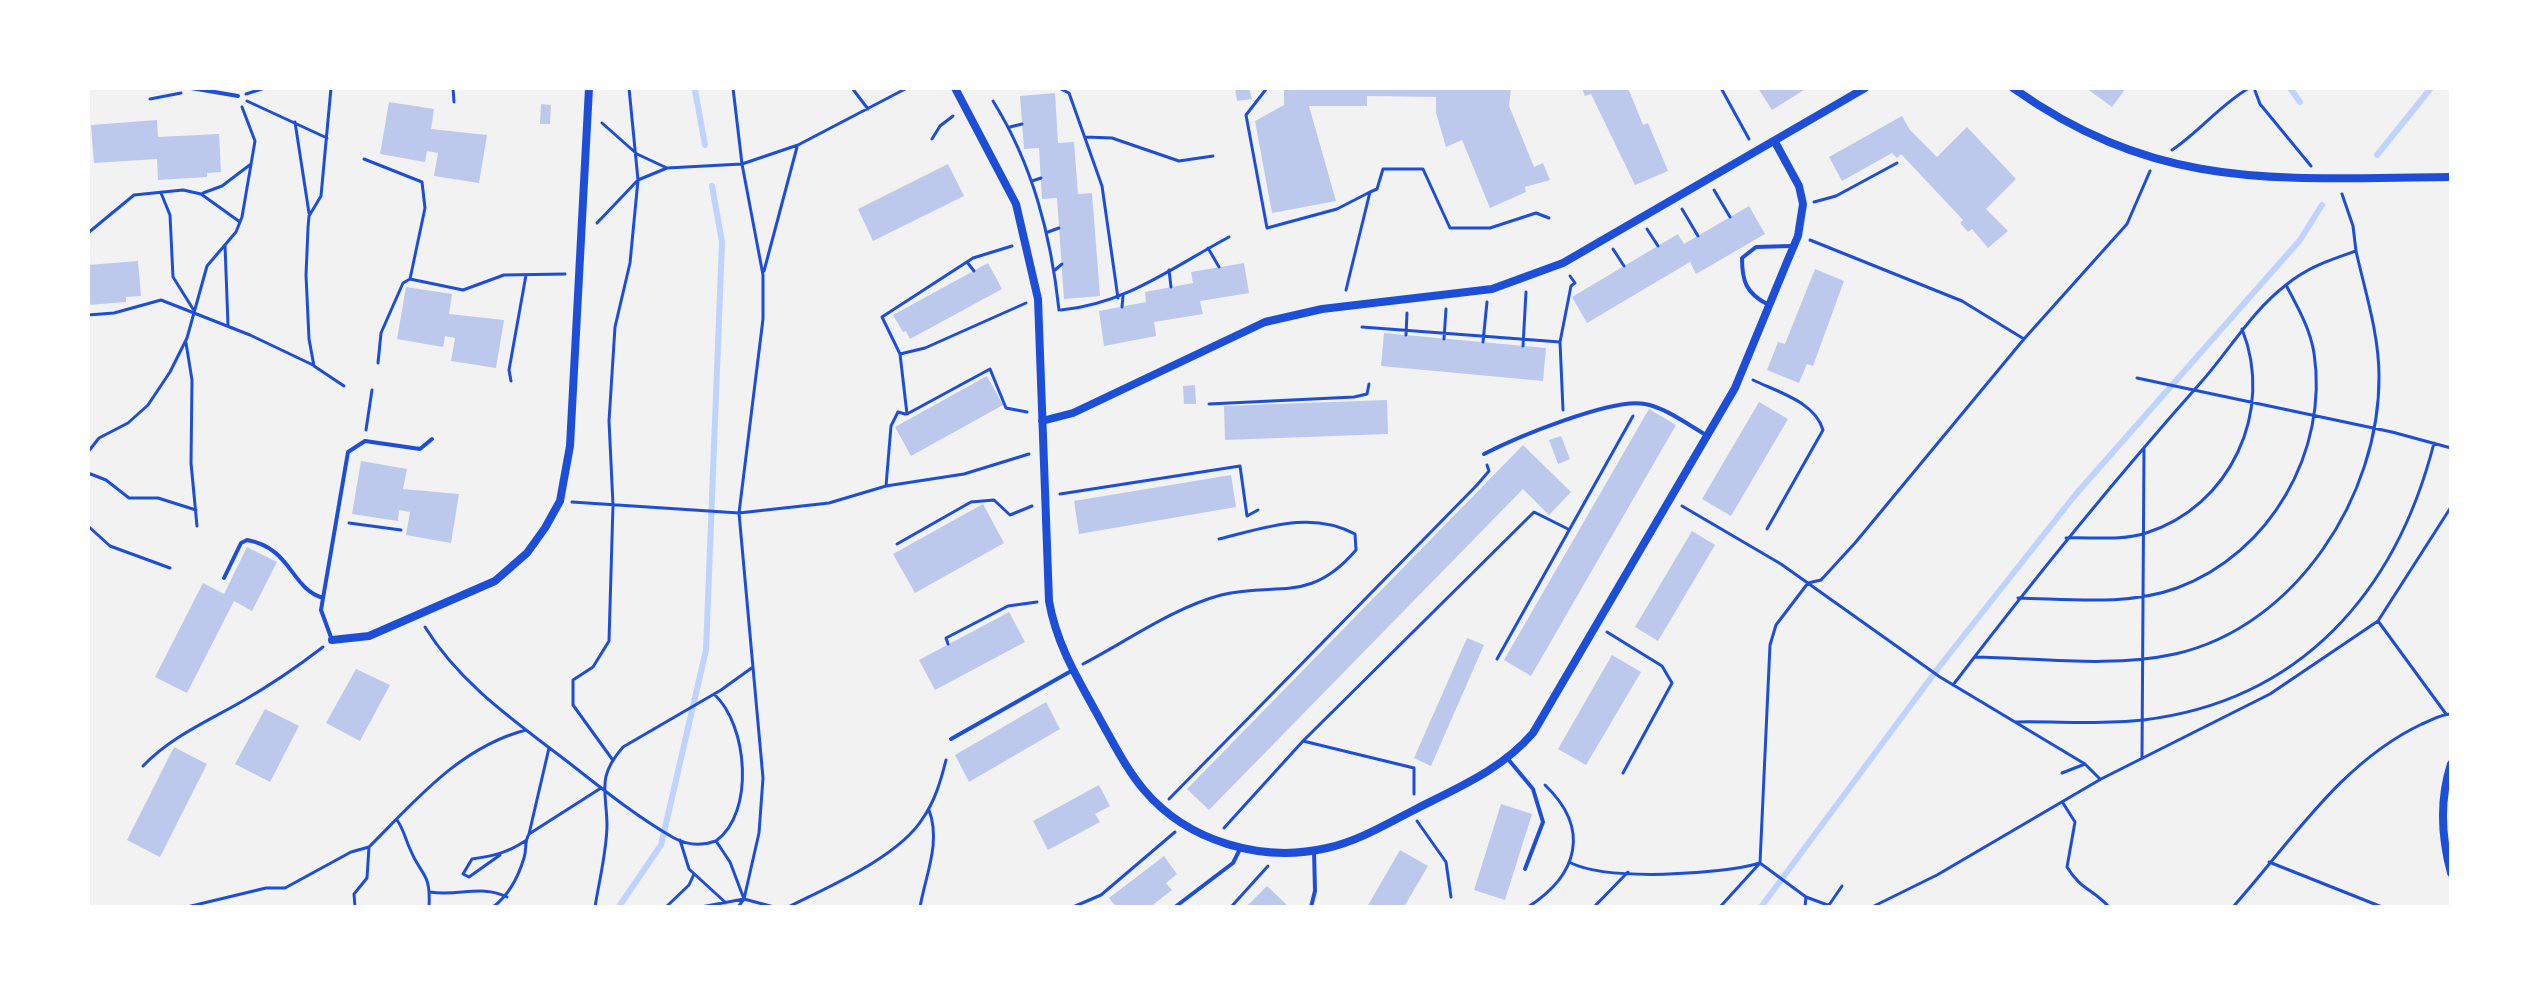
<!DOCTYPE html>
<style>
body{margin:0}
#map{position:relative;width:2539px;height:995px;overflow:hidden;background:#f2f2f2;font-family:Figtree,sans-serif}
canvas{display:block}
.frame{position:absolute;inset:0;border:90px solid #fff;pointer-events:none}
</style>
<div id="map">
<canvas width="2539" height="995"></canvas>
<div class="frame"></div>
</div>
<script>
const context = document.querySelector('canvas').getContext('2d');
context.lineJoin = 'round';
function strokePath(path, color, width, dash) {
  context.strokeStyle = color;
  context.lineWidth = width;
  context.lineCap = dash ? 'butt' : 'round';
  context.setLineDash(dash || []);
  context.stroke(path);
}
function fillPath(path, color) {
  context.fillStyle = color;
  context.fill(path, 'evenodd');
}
strokePath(new Path2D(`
 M2290 88 2300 102
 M695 90 705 145
 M2377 155 2431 88
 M620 905 661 845 706 650 722 242 712 186
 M1761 907 1939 667 2076 494 2300 240 2322 205`), '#bfd3fe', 6);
fillPath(new Path2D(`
 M1235 88H1249L1252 99 1237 101Z
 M1284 88H1511L1509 106 1534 167 1543 163 1550 180 1525 187 1526 192 1490 208 1462 140 1446 147 1436 113V97L1367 96V106H1309L1336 201 1272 213 1255 121 1284 105Z
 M1582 88H1628L1643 125 1648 123 1668 171 1635 185 1591 94 1585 96Z
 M1758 88H1807L1772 110Z
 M2086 88H2126L2112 107Z
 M1055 93 1058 143 1074 142 1078 194 1092 193 1100 296 1064 299 1057 198 1042 199 1039 148 1024 149 1020 96Z
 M389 102 434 109 431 129 487 135 479 183 434 176 438 153 427 151 425 162 380 154Z
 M541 104 551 105 550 124H540Z
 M1902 116 1910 130 1937 157 1967 127 2016 179 1986 209 2008 231 1988 248 1972 229 1968 232 1960 223 1963 220 1901 154 1897 158 1892 153 1842 181 1829 157Z
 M157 120 158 137 219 134 221 172 207 173V177L158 180 157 159 94 163 91 125Z
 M948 164 964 196 873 241 858 209Z
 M1749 206 1765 234 1696 274 1690 262 1587 323 1572 297 1678 234 1684 244Z
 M138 261 141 296 126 297V302L88 305V265Z
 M988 263 1002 289 910 339 906 331 903 332 893 315Z
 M1244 263 1249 293 1200 301 1203 314 1154 322 1156 336 1104 346 1099 311 1146 302 1145 292 1193 283 1191 272Z
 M1815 269 1844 281 1813 366 1807 364 1799 383 1767 370 1778 342 1785 344Z
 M406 287 452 294 449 314 504 320 496 368 451 361 455 338 445 336 443 347 397 339Z
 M1384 333 1546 348 1543 381 1381 366Z
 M987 376 1003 405 911 456 895 427Z
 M1195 385 1196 404H1184L1183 386Z
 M1387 400 1388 434 1225 440 1224 406Z
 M1759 402 1788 419 1731 516 1702 499Z
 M1649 409 1676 425 1531 676 1504 660Z
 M1561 436 1570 459 1558 464 1549 440Z
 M1523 445 1571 492 1549 515 1523 489 1209 810 1187 789Z
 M361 461 407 469 403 489 459 494 451 543 406 535 410 512 399 510 398 521 352 514Z
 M1231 475 1236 507 1079 534 1074 501Z
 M983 504 1004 543 915 593 893 554Z
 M1692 531 1715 545 1658 641 1635 627Z
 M247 547 277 562 252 611 234 601 187 693 155 677 203 583 224 594Z
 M1009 612 1025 642 935 690 919 660Z
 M1467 638 1484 645 1431 766 1414 758Z
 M1612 655 1641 672 1586 765 1558 749Z
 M356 669 390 685 360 741 326 723Z
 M1046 702 1060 729 969 782 955 755Z
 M265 709 299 726 270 782 235 764Z
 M174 747 207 764 160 857 127 840Z
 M1099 785 1110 806 1095 814 1100 822 1048 850 1033 821Z
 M1501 804 1532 814 1505 900 1474 890Z
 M1400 850 1428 866 1404 907H1367Z
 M1164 856 1177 874 1166 883 1172 890 1150 907H1116L1109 898Z
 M1267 886 1289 907H1246Z`), '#bdc9ec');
strokePath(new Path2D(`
 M331 88 321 196 309 216 308 228 306 275 309 339 314 366 344 386
 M453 88 454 102
 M733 88 742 164 763 275V319L739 513 763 778 759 833 744 899 738 907
 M852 88 868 109
 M1059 88 1069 93 1102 186 1118 298
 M1267 88 1246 115 1267 228 1337 209 1370 192 1346 290
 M1721 88 1749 139
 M2254 88 2260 104 2311 166
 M246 94 265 88
 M150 99 181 93
 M247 101 327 138
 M993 101C1033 165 1051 236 1059 310
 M295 122 309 213
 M602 123 637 154 667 168
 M1010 127 1022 124
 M1085 137 1112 138 1179 161 1213 156
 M932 139 940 126 953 116
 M2172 150C2200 131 2220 105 2249 88
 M364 159 422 182 425 208 410 279
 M1032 181 1041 178
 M1714 190 1730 217
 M1370 192 1377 189 1383 169H1423L1450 228H1490L1536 213 1549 218
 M161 193 170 215 173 277 193 309
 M203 193 222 186 251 164
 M1814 202 1836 196 1897 163
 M1682 209 1698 236
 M597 223 638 180 667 168 742 164 798 145 907 88
 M1647 229 1658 246
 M1048 232 1059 228
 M88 233 134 195 183 190 201 194 240 222
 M1810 240 1962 301 2024 339
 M225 245 228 325
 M1012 246 973 258 882 317 900 354 907 414 990 369 1006 408 1027 412
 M1208 248 1219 267
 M1613 249 1624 266
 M967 262 974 271
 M1055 270 1062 264
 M1169 270 1171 287
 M764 271 797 147
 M1122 307 1123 296
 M1061 310C1126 304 1173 267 1229 237
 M88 315 114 313 161 300 250 335 313 365
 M1362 327 1560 342
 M1406 335 1407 313
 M1444 339 1446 309
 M1483 342 1487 302
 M186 343 192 380 191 463 197 526
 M1523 346 1526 292
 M900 354 925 348 1026 303
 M378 363 381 333 403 283 410 279 463 290 504 275 565 274
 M2137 378 2392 432 2451 448
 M1753 380C1778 392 1815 402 1823 430L1767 529
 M511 381 509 370 526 275
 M1209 404 1354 397 1367 394 1369 384
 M1563 410 1560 342 1571 286 1575 283 1570 276
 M366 430 372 390
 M88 452 99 438 128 423 148 405 170 372 187 338 207 266 236 232 242 217 255 141 242 107
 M88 473 106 480 129 498H158L196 510
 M886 486 891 426 898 412 905 414
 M1060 494 1240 466 1247 516 1258 510
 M572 502 739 513 829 503 886 486 964 474 1029 454
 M1682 506 1781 564 1940 677 2085 764 2100 779
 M349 523 401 530
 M88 526 110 546 170 568
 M2066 538C2091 537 2122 541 2146 533 2230 507 2275 411 2242 329
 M897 544 971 502 994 500 1010 515 1032 506
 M2018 598C2070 599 2128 606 2177 588 2270 554 2329 451 2314 353 2310 328 2297 306 2286 285
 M2378 621 2446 714
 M425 627C460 684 516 722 568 762 601 788 637 817 674 838 687 845 702 846 716 841L730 862 744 899
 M1607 632 1662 666 1672 683 1623 773
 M948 644 946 638 1008 606 1037 602
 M1975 657C2039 658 2111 668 2175 654 2296 627 2380 495 2379 376 2379 334 2365 291 2356 251
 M1497 659 1633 416
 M1083 664C1127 641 1173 608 1221 595 1277 581 1309 605 1356 550L1355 534C1311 510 1264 528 1219 539
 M1953 685C2033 580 2115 479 2203 380 2231 348 2252 311 2286 285 2308 267 2330 260 2356 251L2353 226 2342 194
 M714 694C748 725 755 813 716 841
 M2015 722C2057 721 2101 725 2143 720 2301 701 2396 592 2434 443
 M1303 741 1414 768V794
 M2142 757 2144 448
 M612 759 573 705V680L593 667 609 641 613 505 609 421 615 327 630 263 638 180 629 88
 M143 766C171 737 206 722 241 702 269 686 297 667 323 647
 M2062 773 2085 764
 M1169 799 1477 485 1489 471 1487 465
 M2063 803 2075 822 2067 867C2081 890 2093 889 2109 907
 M397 820C404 830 405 838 410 849 421 877 431 871 429 907
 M1417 821 1446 862 1451 897
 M1224 828 1303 741 1534 512 1568 529
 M529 834 549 748
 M680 840 689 869 726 903
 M500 855 469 877 463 874 472 859C493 856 507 853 525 841
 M2269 862 2382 907
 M1571 863C1608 881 1719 875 1760 863L1806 897 1833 907
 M430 892C457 897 482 884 507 897
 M1829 905 1842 886
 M187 907 266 888H285L351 852 369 847
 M355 907 354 894 367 878 369 847C416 800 460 747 526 730
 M493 907C509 895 518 878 524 858 527 849 524 842 529 834L601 788
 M595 907C599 881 607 851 607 824 606 789 597 777 623 747L721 690 753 667
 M666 907 689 885 694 874
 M701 907 744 899 774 907
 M788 907C828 887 899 857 923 818 935 801 941 780 946 760
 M920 907C926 874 941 842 929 810
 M1073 907 1101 895 1175 832
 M1231 907 1268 866
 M1528 907C1578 875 1591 829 1545 785
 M1594 907 1628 872
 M1720 907 1760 863 1770 645 1776 625 1808 583 1821 580 1855 543 2024 339 2127 224 2150 171
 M1805 907 1806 897
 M1872 907 1937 875 2101 779 2270 694 2378 621 2451 507
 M2233 907C2291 842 2341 762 2422 724 2432 720 2441 714 2451 714`), '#1d4ed8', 3);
strokePath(new Path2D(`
 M191 88 238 96
 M1767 304C1746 293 1742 281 1742 258L1756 247 1791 246
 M1484 454C1515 438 1613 397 1645 404 1666 408 1687 424 1706 435
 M224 578 241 543 247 540C292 548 290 588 323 598
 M332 640 321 610 348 452 365 441 420 449 432 439
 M951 739 1073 670
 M1508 759 1533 789 1543 822 1525 869
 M1175 907 1233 863 1240 849
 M1311 907 1315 891 1314 850`), '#1d4ed8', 4);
strokePath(new Path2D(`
 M955 88 1016 204 1038 299 1049 601C1057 647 1080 682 1102 723 1115 746 1127 770 1144 790 1188 842 1262 863 1327 848 1359 841 1388 823 1416 809 1459 787 1501 770 1533 733L1735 388 1787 262 1798 236 1803 204 1799 186 1775 142
 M2013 88C2161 193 2280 178 2451 177
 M1042 421 1073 413 1265 322 1322 309 1492 289 1563 263 1865 88
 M332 640 369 636 495 581 527 553 545 528 560 501 570 446 589 88
 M2451 764C2439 801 2441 836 2451 873`), '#1d4ed8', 8);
</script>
